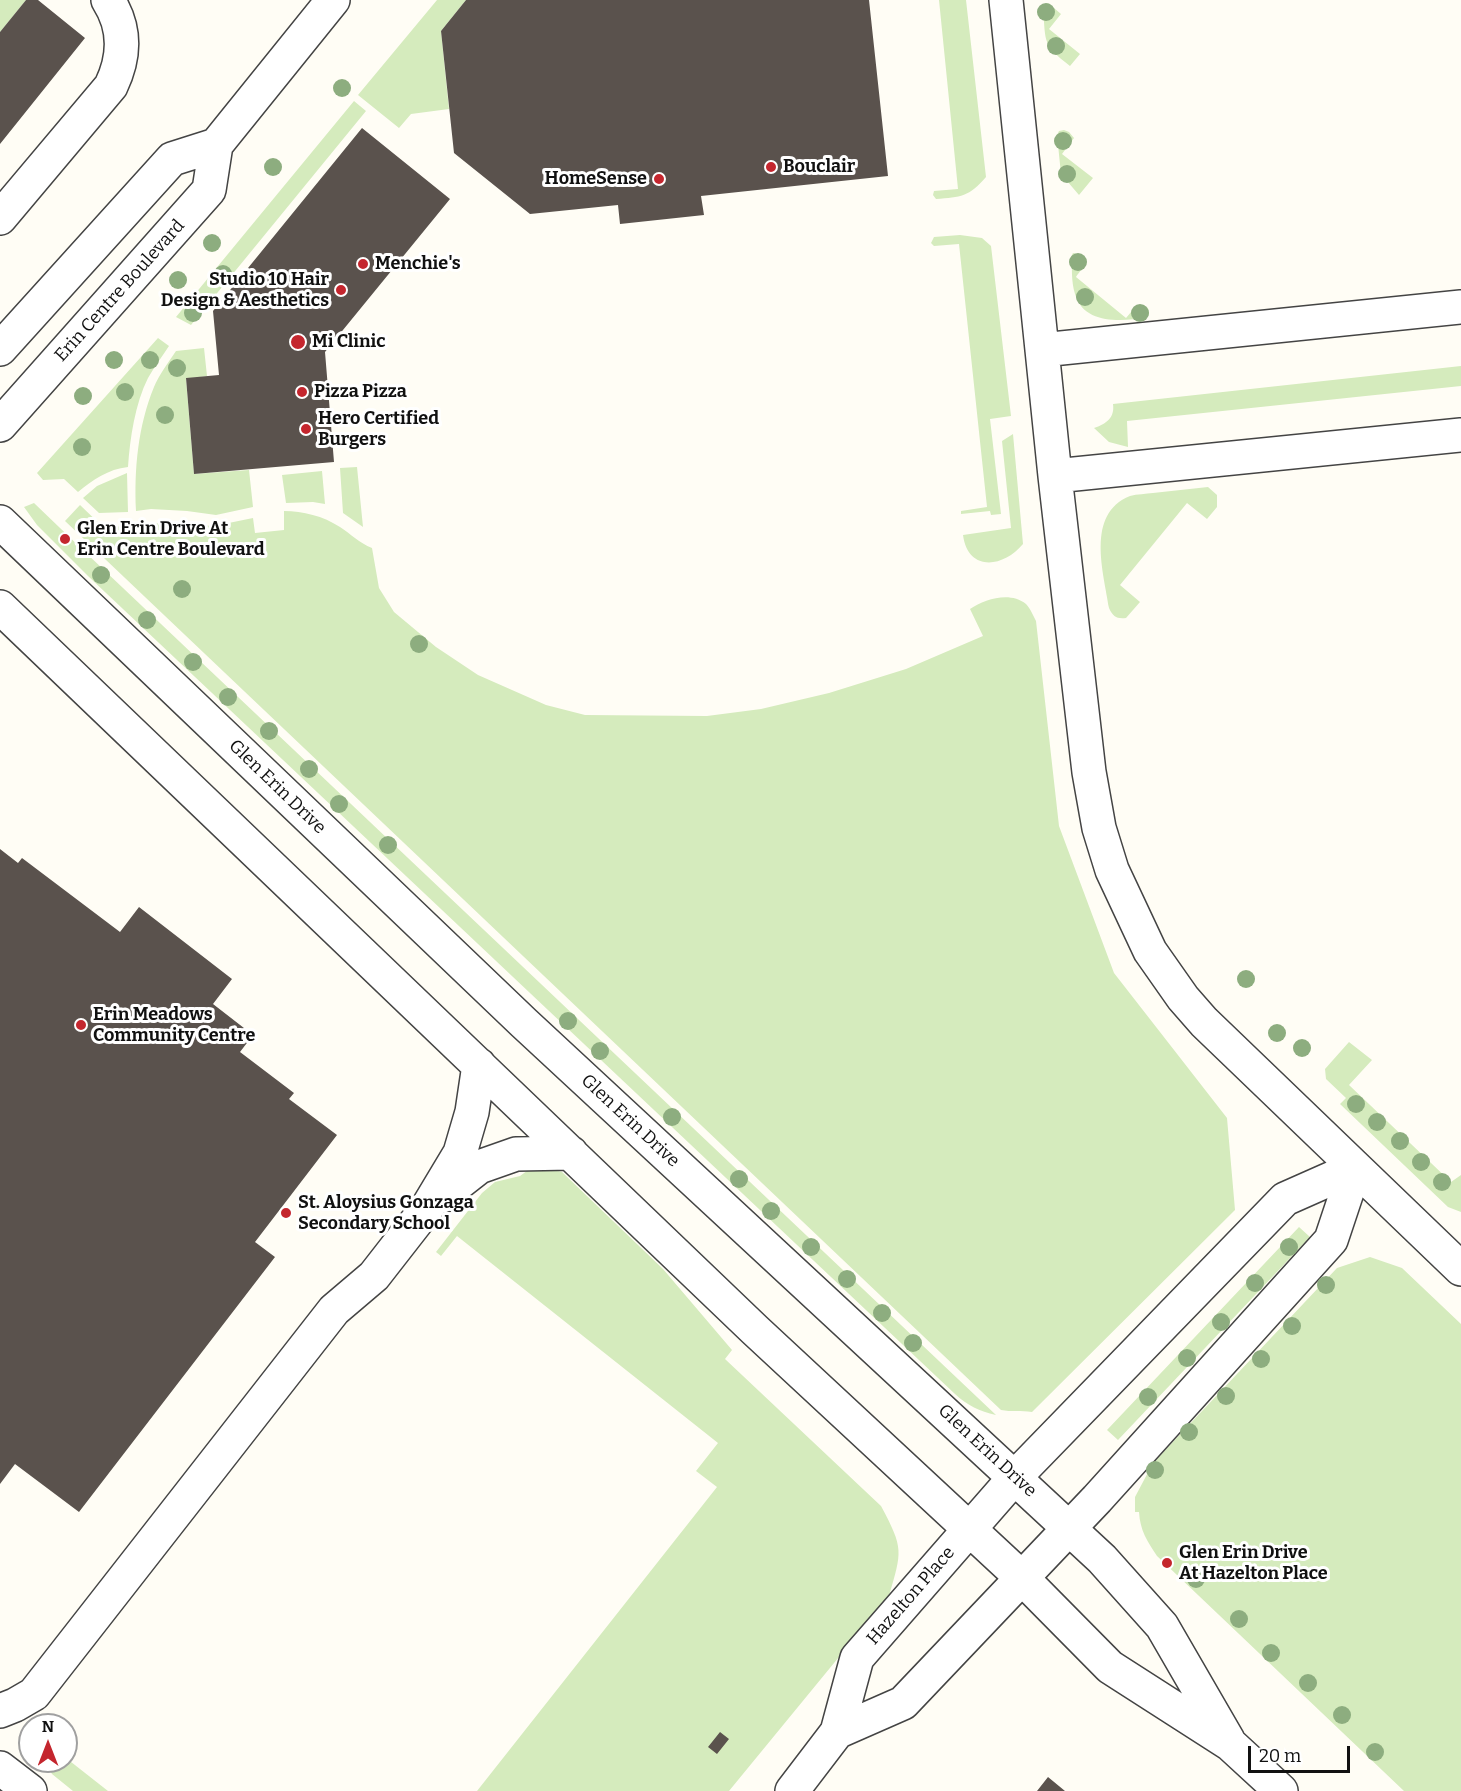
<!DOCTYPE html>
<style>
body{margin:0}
#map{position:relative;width:1461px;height:1791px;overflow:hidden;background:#fffdf5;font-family:Bitter,serif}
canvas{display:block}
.north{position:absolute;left:18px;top:1713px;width:60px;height:60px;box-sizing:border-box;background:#fff;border:2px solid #a0a0a0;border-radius:50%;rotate:0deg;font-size:16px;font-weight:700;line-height:24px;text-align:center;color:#111}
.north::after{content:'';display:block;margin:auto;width:21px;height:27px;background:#c4262e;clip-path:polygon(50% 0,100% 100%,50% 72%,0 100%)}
.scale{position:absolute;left:1248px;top:1746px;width:102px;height:27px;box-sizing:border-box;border:3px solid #111;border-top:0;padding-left:8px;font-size:18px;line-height:21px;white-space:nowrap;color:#111;-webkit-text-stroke:4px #fff;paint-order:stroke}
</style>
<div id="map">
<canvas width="1461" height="1791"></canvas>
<div class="north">N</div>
<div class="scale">20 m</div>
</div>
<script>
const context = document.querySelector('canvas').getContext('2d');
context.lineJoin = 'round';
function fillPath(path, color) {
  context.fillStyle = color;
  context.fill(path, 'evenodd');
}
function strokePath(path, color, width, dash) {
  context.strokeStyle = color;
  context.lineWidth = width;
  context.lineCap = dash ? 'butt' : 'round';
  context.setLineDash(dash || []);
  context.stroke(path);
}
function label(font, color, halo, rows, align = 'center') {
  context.font = font + ' Bitter,serif';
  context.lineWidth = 6;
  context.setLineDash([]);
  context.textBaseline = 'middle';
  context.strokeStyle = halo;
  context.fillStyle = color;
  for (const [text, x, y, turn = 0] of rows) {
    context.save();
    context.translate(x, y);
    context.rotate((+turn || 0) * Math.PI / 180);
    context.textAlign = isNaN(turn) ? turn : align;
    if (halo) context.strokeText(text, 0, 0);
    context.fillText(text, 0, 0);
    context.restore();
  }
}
fillPath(new Path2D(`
 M0 0H26L0 32Z
 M437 0H466L441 31 449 109 411 114 399 128 358 95Z
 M939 0H966L986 177C969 197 961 197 936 199L933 195 934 191 958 189Z
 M1048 3 1061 14 1049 29 1080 54 1070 66C1042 44 1046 43 1043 9L1045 5Z
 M354 101 366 111 191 325 176 317Z
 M1064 130 1069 132 1074 138 1062 154 1093 178 1079 195 1061 174 1057 135 1059 131Z
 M960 235 982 238 991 246 1011 416 990 419 1001 514 991 515 990 511 961 514V511L987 507 959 244 934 246 931 243 934 237Z
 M1073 253 1081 255C1090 264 1080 270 1076 277L1126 318 1137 305H1144L1148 308 1149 315 1146 318C1121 321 1084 325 1075 294 1071 281 1072 267 1072 255Z
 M158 338 169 346C162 357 154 367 148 378 135 404 130 438 128 467 108 469 93 480 78 492L64 479 43 480 37 473Z
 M204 348 207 376 186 379 194 474 249 470 253 507 216 515 187 511 151 509 136 511C134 469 138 426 154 387 159 375 168 363 176 351Z
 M1461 366V386L1127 421 1128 447 1109 442 1094 428C1106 424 1115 418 1113 404Z
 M1013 434 1023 544C1003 568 968 572 963 535L1011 528 1002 441Z
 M357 467 363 527 343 513 340 468Z
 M322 471 325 504 313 502 286 503 282 475Z
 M127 473 128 512 99 513 83 498 97 486Z
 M1208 487 1217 495V507L1207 519 1187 503 1120 585 1140 602 1126 618C1117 619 1113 617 1109 608 1104 573 1085 514 1130 496 1137 494 1146 494 1153 493 1171 491 1190 489 1208 487Z
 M34 503 85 552 996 1415C979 1411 968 1406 955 1394L88 576 37 525 24 507Z
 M80 505 104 528 154 523 214 526 253 518 255 533 284 530V511C303 511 323 516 340 527 351 534 359 543 372 548L379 588 394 612 436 647 478 675 546 705 585 715 707 716 761 709 829 693 906 669 983 636 970 609C985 599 1010 591 1026 604 1030 608 1034 617 1036 621L1059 826 1114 973 1227 1118 1235 1210 1032 1412C1021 1410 1011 1412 1001 1410L65 521Z
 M1349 1042 1372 1060 1349 1085 1451 1182 1461 1175V1212L1448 1207 1340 1104 1346 1098 1326 1079 1325 1069Z
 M535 1165 562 1172 663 1269 732 1350 725 1359 881 1506C904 1549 902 1551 889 1596L729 1791H477L717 1487 696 1471 718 1443 457 1236 441 1256 436 1252 482 1193 495 1182 520 1176Z
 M1299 1227 1310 1237 1118 1440 1107 1430Z
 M1370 1257 1402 1268 1461 1324V1791H1404L1157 1556C1147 1541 1140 1530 1139 1512H1135V1497L1153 1463 1337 1268Z
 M66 1758 108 1791H73L52 1774 45 1762 66 1761Z`), '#d5ebbd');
fillPath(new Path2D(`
 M26 0H38L85 38 0 144V32Z
 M466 0H869L888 176 701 196 704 215 620 224 618 205 530 214 454 153 441 31Z
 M362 128 450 199 325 352 334 462 194 474 186 378 219 375 213 311Z
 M0 849 18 863 22 858 120 932 139 907 232 979 213 1004 253 1035 240 1052 294 1093 289 1099 337 1135 255 1242 275 1257 79 1512 15 1464 0 1484Z
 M720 1732 729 1739 717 1754 708 1747Z
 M1048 1777 1065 1791H1037Z`), '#5a524d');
const minor = new Path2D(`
 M1006 0 1055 476 1089 772 1099 828 1112 870 1150 951 1183 998 1204 1022 1461 1269
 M0 218 111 86C125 57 126 28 108 0
 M0 349 172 159 216 145
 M1042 350 1461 307
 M0 425 209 190 216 145 333 0
 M1055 476 1461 435
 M0 522 524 1023 1102 1559 1162 1626 1228 1740
 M0 607 755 1330 1022 1578 1110 1667 1230 1744 1281 1791
 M442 1196 479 1167 516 1154 571 1153
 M0 1711 15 1705 34 1694 334 1310 374 1276 427 1208 460 1153 472 1112 479 1065
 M837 1732 903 1703 1097 1499 1331 1240 1355 1168
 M0 1768 30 1791
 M792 1791 837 1732 857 1658 1015 1477 1285 1199 1355 1168`);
strokePath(minor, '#444', 36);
strokePath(minor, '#fff', 33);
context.fillStyle = '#8dad7f';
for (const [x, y] of [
 [1046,12],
 [1056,46],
 [342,88],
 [1063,141],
 [273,167],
 [1067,174],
 [212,243],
 [1078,262],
 [223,274],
 [178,280],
 [1085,297],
 [193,313],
 [1140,313],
 [114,360],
 [150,360],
 [177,368],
 [125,392],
 [83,396],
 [165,415],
 [82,447],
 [101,575],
 [182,589],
 [147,620],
 [419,644],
 [193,662],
 [228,697],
 [269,731],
 [309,769],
 [339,804],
 [388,845],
 [1246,979],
 [568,1021],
 [1277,1033],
 [1302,1048],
 [600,1051],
 [1356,1104],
 [672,1117],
 [1377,1122],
 [1400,1141],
 [1421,1162],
 [739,1179],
 [1442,1182],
 [771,1211],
 [811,1247],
 [1289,1247],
 [847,1279],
 [1255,1283],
 [1326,1285],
 [882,1313],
 [1221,1322],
 [1292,1326],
 [913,1343],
 [1187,1358],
 [1261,1359],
 [1226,1396],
 [1148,1397],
 [1189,1432],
 [1155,1470],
 [1196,1579],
 [1239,1619],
 [1271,1653],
 [1308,1683],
 [1342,1715],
 [1375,1752]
]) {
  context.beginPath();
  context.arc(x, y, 9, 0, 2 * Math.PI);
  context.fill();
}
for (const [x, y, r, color] of [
 [771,167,6,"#c4262e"],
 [659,179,6,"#c4262e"],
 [363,264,6,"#c4262e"],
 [341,290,6,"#c4262e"],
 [298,342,8,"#c4262e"],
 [302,392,6,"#c4262e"],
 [306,429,6,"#c4262e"],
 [65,539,6,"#c4262e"],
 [81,1025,6,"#c4262e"],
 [286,1213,6,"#c4262e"],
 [1167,1563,6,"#c4262e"]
]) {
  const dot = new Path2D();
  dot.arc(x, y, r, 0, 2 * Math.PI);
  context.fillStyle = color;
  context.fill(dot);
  strokePath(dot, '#fff', 2);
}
label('bold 18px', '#111', '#fff', [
 ["Bouclair",783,167],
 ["HomeSense",647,179,"right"],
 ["Menchie's",375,264],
 ["Studio 10 Hair",329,280,"right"],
 ["Design & Aesthetics",329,301,"right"],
 ["Mi Clinic",312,342],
 ["Pizza Pizza",314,392],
 ["Hero Certified",318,419],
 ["Burgers",318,440],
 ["Glen Erin Drive At",77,529],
 ["Erin Centre Boulevard",77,550],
 ["Erin Meadows",93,1015],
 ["Community Centre",93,1036],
 ["St. Aloysius Gonzaga",298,1203],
 ["Secondary School",298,1224],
 ["Glen Erin Drive",1179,1553],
 ["At Hazelton Place",1179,1574]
], 'left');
label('18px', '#111', '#fff', [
 ["Erin Centre Boulevard",120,291,-48],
 ["Glen Erin Drive",277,787,44],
 ["Glen Erin Drive",630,1121,43],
 ["Glen Erin Drive",987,1451,43],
 ["Hazelton Place",911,1596,-49]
]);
</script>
